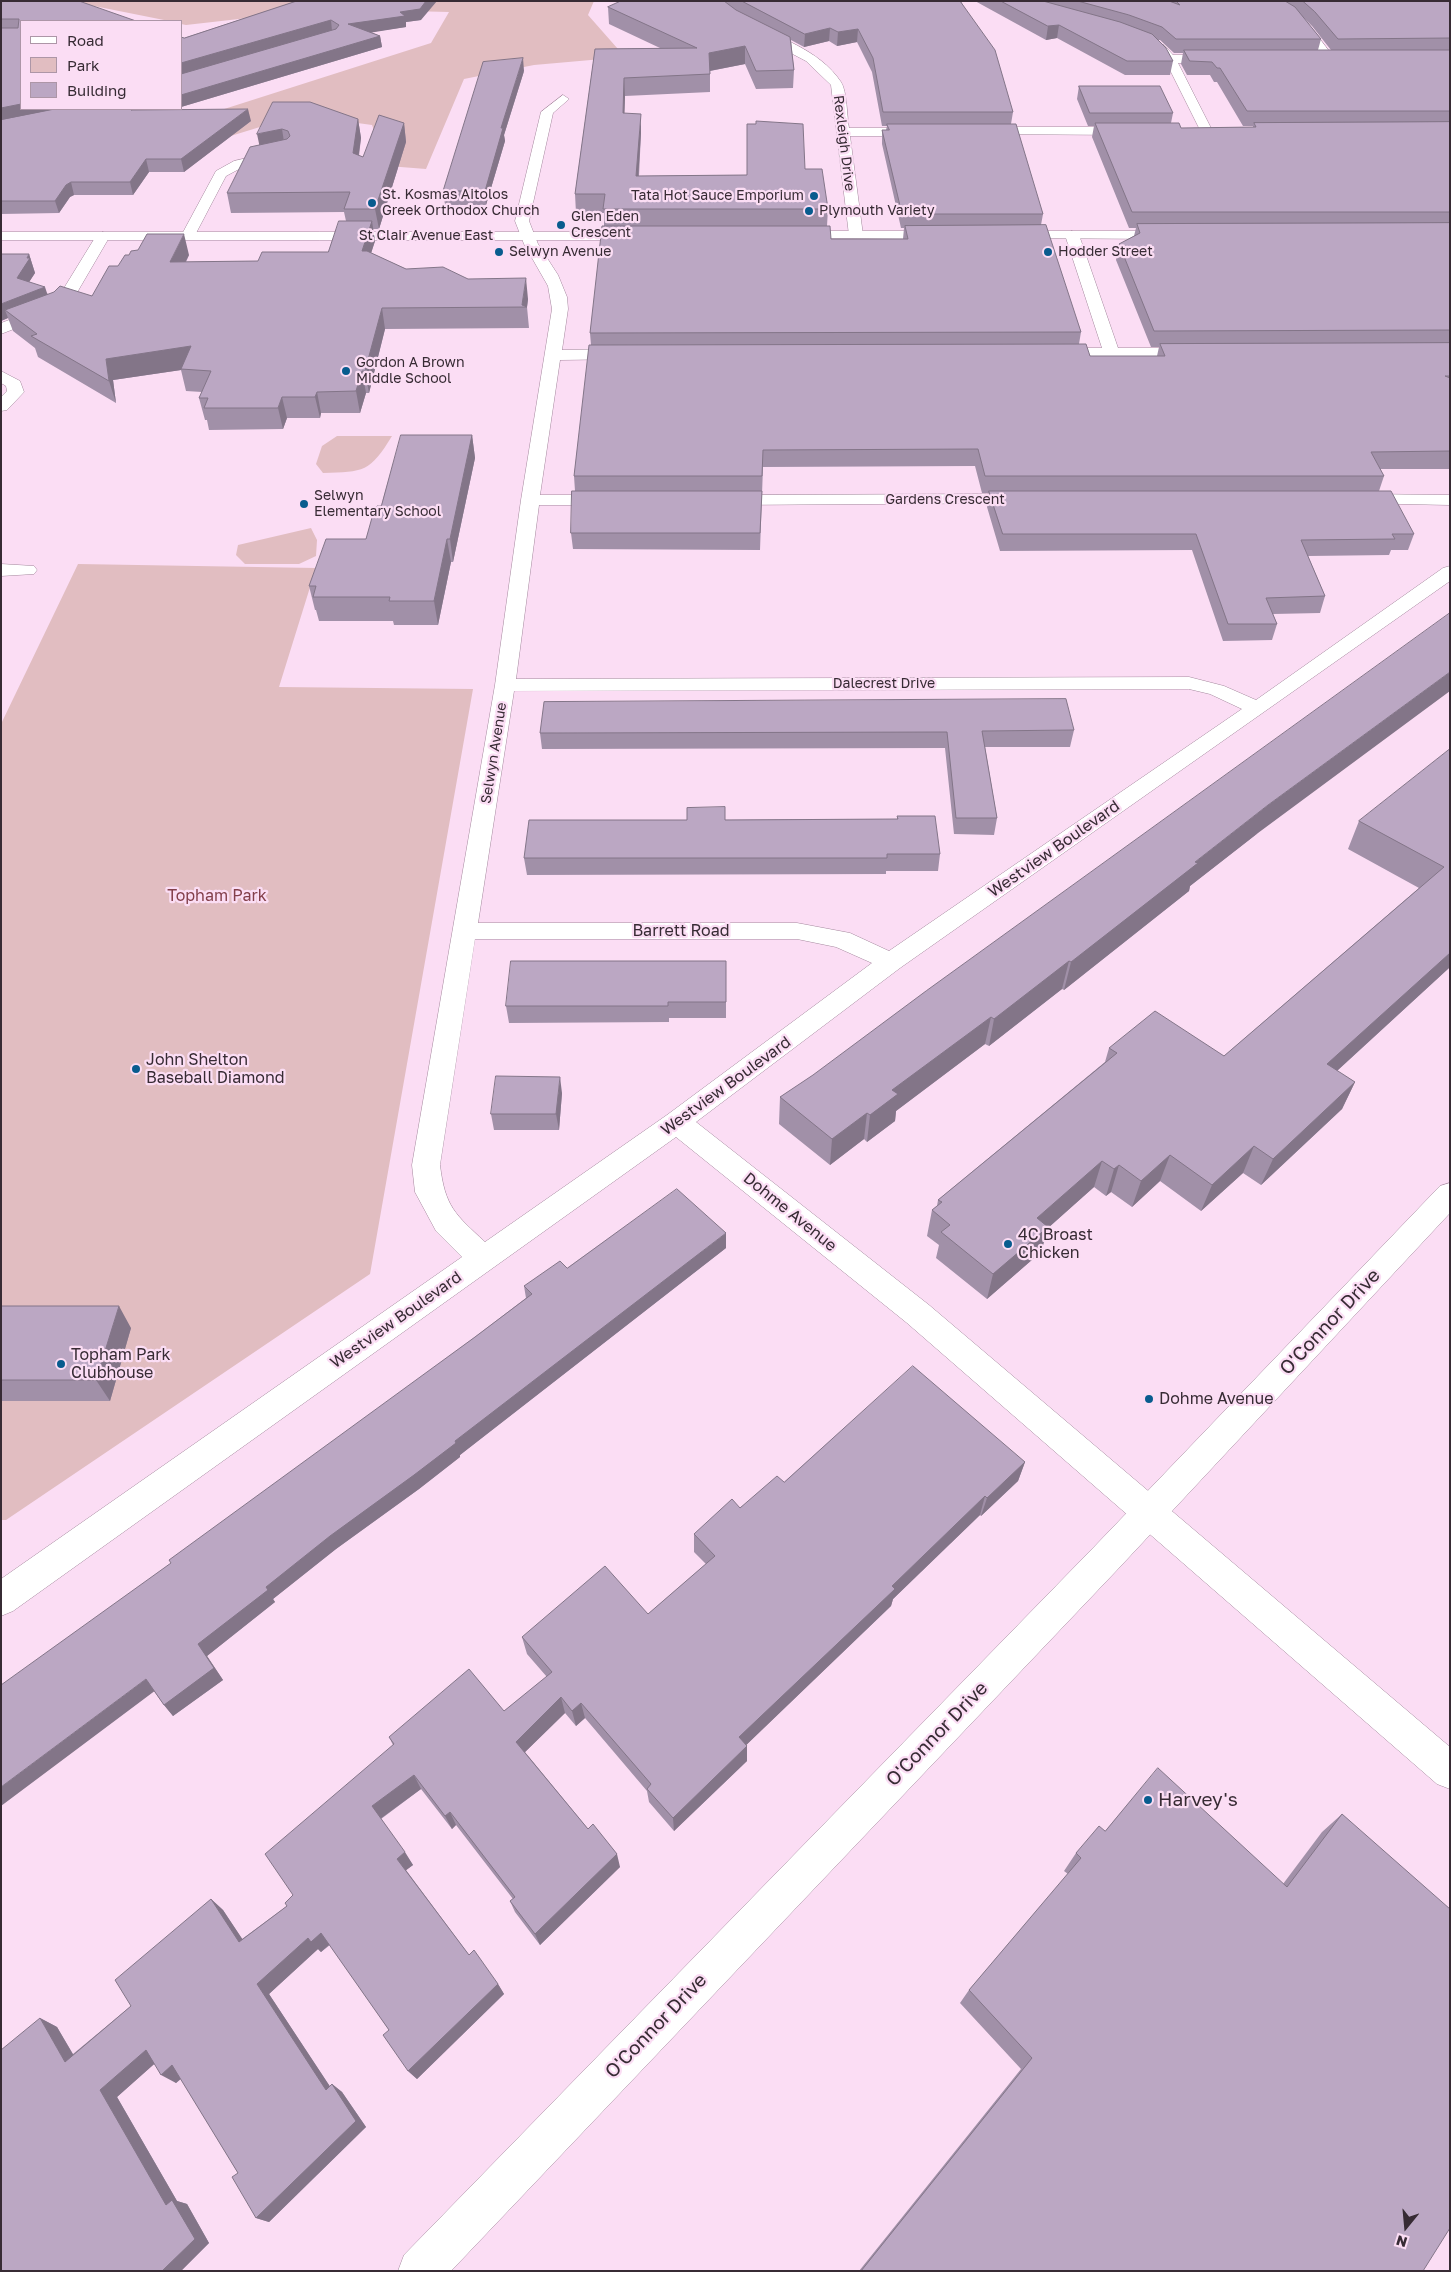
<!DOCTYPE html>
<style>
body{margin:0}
#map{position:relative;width:1451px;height:2272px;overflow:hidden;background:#fbddf4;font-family:"Golos Text",sans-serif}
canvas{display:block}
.frame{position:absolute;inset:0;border:2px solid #372b34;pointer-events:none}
.legend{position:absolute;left:20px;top:20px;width:162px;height:90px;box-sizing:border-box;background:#fbddf4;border:1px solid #ad96a7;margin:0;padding:6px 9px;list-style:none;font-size:15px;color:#372b34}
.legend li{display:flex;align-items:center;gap:10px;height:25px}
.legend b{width:25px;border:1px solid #ad96a7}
.north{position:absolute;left:1381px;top:2202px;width:50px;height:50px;-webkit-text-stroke:4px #fbddf4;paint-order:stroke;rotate:197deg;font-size:14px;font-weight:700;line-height:20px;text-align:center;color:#372b34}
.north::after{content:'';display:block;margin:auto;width:18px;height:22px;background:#372b34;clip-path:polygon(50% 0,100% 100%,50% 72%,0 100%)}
</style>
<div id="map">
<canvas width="1451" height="2272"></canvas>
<div class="frame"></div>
<ul class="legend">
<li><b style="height:6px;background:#fff"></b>Road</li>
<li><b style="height:14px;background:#e1bdc1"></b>Park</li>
<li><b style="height:14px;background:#bba7c3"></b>Building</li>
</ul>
<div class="north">N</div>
</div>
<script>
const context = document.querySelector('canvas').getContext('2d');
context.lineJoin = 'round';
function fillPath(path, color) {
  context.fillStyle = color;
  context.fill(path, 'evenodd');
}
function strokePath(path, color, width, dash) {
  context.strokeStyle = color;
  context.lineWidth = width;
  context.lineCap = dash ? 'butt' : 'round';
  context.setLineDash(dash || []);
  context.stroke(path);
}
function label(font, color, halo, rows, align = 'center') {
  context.font = font + ' "Golos Text",sans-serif';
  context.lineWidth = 4.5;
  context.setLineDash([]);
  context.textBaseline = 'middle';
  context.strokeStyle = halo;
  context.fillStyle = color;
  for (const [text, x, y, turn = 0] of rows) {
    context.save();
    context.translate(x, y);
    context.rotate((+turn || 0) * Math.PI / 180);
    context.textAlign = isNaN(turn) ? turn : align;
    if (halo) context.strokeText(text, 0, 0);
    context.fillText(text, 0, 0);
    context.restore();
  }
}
fillPath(new Path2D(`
 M69 1H594L588 15 625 57 534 65 464 79 426 169 388 166 372 125 299 115 120 170 55 163 431 43 449 12 327 9 186 25 181 24V21H169Z
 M337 436H392C370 472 364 472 323 473L316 464 322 446Z
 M311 528 317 540 316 556 299 564H245L236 555 238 545Z
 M78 564 316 568 279 687 473 689 370 1274 6 1520H1V724Z`), '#e1bdc1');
const minor = new Path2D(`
 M704 1C721 1 730 12 745 20 778 38 819 49 841 82 847 91 847 117 849 128H919L925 132 919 136H850L863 235 861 238H851L849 235 831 85 806 61 737 25Z
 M1262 1C1297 1 1313 31 1333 56V60H1325L1293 19Z
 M1160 44 1164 45 1173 55H1219L1225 59 1219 63H1178L1212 130 1211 133H1201L1200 130 1165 60 1154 47Z
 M563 95 569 99 553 113 529 221 538 244 558 275 567 297 568 309 562 350 626 349 634 354 626 359 560 360 540 495H608L614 496 617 500 614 504 608 505H539L516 679 1189 677 1224 686 1256 700 1443 568 1450 566V581L900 968 696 1122 929 1305 1450 1747V1789L1437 1784 907 1323 676 1137 13 1611 1 1616V1579L462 1257 436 1231 415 1192 412 1165 495 685 521 500 552 309 548 286 524 244 515 221 541 112ZM1189 689 1210 694 1242 709 889 951 850 933 797 923H478L514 691ZM475 939H797L836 947 872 963 667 1115 485 1242C455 1214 445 1207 440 1165Z
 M982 127H1131L1137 131 1131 135 977 134 976 131 977 128Z
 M278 151 283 152 285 155 283 158 243 167 226 176 193 239H183L181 236 216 171 234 161Z
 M1072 231 1079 235 1118 348H1196L1204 353 1202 356H1045L1043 353 1051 348H1102L1065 235Z
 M103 232 110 236 75 296 60 311 1 334V323L50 305 61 293 96 236Z
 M1 371 20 381 24 392 7 410 1 411V397L7 391 6 386 1 383Z
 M1026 494 1032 495 1035 499 1032 503 724 505 718 504 715 500 718 496 724 495Z
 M1359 494 1450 495V505L1353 503 1350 499 1353 495Z
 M1 564 34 566 37 570 34 574 1 576Z`);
const secondary = new Path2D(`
 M794 231H941L948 235 941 239 789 238 787 235 789 232Z
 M1011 231H1171L1178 235 1171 239 1006 238 1004 235 1006 232Z
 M1 232H638L645 236 638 240H1Z
 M1450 1183V1213L1118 1569 451 2271H398L404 2255 1094 1547 1440 1186Z`);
strokePath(minor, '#a4889d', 1);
strokePath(secondary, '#a4889d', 1);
fillPath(minor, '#fff');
fillPath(secondary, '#fff');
fillPath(new Path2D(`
 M1 1H79L21 109H175L251 121 184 172H149L133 195H74L70 197 59 213 1 214Z
 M297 1 421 20 406 22V27L371 32 380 36 382 47 181 107V37L184 38Z
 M621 1H961L1013 112 1011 124 1043 214 1041 225 1081 332 1079 344 1090 356H1157L1159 347H1151L1116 260 1119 244 1134 236 1136 228H1129L1092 137 1094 126H1088L1077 99 1079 86 1173 113 1171 123 1181 128 1253 127V126H1243L1217 82H1214L1210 75H1187L1181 64 1183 53H1174L1160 40H1158L1173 61 1170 75H1125L1057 38 1046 40 975 1H1450V469H1380L1384 476 1379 491 1414 534 1408 550H1391L1389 555 1308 556 1325 596 1320 613 1273 614 1277 624 1272 640 1223 641 1192 550 1000 551 987 507 989 493H982L975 466 763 467 760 550 573 549 571 533 575 491 574 476 591 345 590 333 604 226V213H576L575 194 595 49 660 48 609 24 608 7ZM1303 17 1312 26 1331 50H1318L1321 39ZM791 40 804 47 829 41 837 46 857 42 872 72 882 126H887L886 130H882V144L901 228H904L903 239H831L827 226 828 209 805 169 746 175 639 176 641 133 624 113 625 96 710 92V71L745 64 756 89 793 88 794 70Z
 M524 71 504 135 505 141 486 205H445L443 191Z
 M273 102 358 119 361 138 359 156 363 157 404 123 406 142 379 229H373L375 241 371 253 406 269 468 279 528 299 527 307 529 328 385 329 369 393H366L360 413H321L320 418H287L283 429 209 430 207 420H205L199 398 202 392 186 391 181 370 113 380 116 403 38 357 35 348 13 331 8 318 1 321 29 254 35 273 29 282 48 294 92 296 118 266 189 255 186 262 258 261 328 252 346 221 344 212 231 213 227 193 259 145Z
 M472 435 475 458 453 562H451L438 625H394L393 621H319L316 610H315L309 586 366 539 375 514 381 506Z
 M1074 730 1070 747H985L997 818 994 835 954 834 945 748 542 749 540 733Z
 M1450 749V969L1449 968 1337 1071 1355 1082 1342 1109 1261 1185 1243 1173 1201 1211 1160 1181 1132 1207 1111 1192 1106 1196 1094 1187 1048 1228 1041 1252 987 1299 936 1258 939 1245 927 1236 932 1210 937 1206 938 1200 1105 1062 1109 1048 1224 1056 1419 888 1348 849 1359 821Z
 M897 816 940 854 938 871H886V874L527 875 524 858 687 820 897 819Z
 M1258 833 1190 886 1189 891 1064 990 1062 989 989 1046 985 1044 896 1111 895 1121 867 1142 864 1139 830 1165 779 1124 780 1097Z
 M726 961V1018H669V1022L509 1023 506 1006Z
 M562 1093 559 1130H494L491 1114Z
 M726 1248 460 1455V1457L419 1489 336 1549 273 1599 275 1602 207 1656 223 1680 173 1716 164 1705 154 1691 171 1563 475 1337 526 1298 524 1286 567 1268Z
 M1 1306 131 1328 110 1401H1Z
 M1025 1462 1018 1481 981 1516 980 1515 893 1599 891 1606 746 1745 747 1746V1761L674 1831 649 1802 647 1791 585 1718 576 1726 565 1713 525 1752 588 1829 620 1867 540 1945 515 1912 510 1901 513 1899 456 1825 452 1829 421 1789 381 1819 413 1865 406 1870 469 1955 498 1984 504 1994 417 2079 408 2071 389 2030 330 1945 321 1952 318 1949 269 1994 330 2087 332 2084 342 2092 366 2127 269 2222 256 2218 238 2173 181 2079 176 2083 154 2064 117 2097 177 2201 187 2204 209 2243 181 2271 40 2018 57 2027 73 2054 131 2006 211 1899 223 1910 242 1939 287 1906 293 1895 393 1745 389 1737 504 1711 547 1677 527 1654 522 1637 648 1614 706 1564 694 1552V1534L784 1482Z
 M1342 1814 1423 2271H859L1021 2069 960 2003 969 1990 1068 1874 1064 1871 1076 1853 1105 1831 1283 1884 1322 1832Z`), '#a190a8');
fillPath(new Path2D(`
 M426 1H437L421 20 406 22V27L350 36 348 24 400 12Z
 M331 20 332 31 181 75V63Z
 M1059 25 1057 38 1046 40 1048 26Z
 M830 28 829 41 804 47 805 34Z
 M858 29 857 42 837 46 838 32Z
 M380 36 382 47 181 107V95Z
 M745 46V64L709 71V53Z
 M523 58 524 71 504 135 505 141 486 205 485 191 501 128Z
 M624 78 625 96 624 132 623 113Z
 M21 104V109H64L1 121V108Z
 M134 109H177L134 122 131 110Z
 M248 109 251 121 184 172 181 159Z
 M641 114V133L637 195 636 176Z
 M358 119 361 138 356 173 353 153Z
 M404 123 406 142 379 229 375 209Z
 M282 129 285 148 261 153 257 134Z
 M146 159 149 172 133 195 130 182Z
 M71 182 74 195 70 197 59 213 55 201 66 185Z
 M372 221 375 241 365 272 362 251Z
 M184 234 189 255 175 282 170 262Z
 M29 254 35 273 22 293 17 278Z
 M526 278 528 299 527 307 522 305Z
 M45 287 50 302 5 310 8 318 1 321V304Z
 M382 308 385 329 369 393 365 371Z
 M191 346 181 370 113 380 116 403 109 381 106 359Z
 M362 371 366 393 360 413 356 391Z
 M317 392 321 413 320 418 315 397Z
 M282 397 287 418 283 429 278 408Z
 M472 435 475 458 453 562 450 539Z
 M447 539 451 562 438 625 434 601Z
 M1450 672V691L1258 833 1190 886 1189 891 1064 990 1071 962 1195 862 1268 805Z
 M1450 953V967L1449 968 1315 1091 1327 1064Z
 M1069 961 1062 989 989 1046 994 1019Z
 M991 1017 985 1044 896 1111 895 1121 867 1142 870 1115 892 1090Z
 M560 1077 562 1093 559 1130 556 1114Z
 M1355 1082 1342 1109 1261 1185 1273 1159Z
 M867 1113 864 1139 830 1165 832 1139Z
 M1254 1146 1243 1173 1201 1211 1212 1185Z
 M1170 1155 1160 1181 1132 1207 1141 1181Z
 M1102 1161 1094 1187 1048 1228 1041 1252 987 1299 993 1274 1037 1218Z
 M1119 1165 1111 1192 1106 1196 1114 1169Z
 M726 1233V1248L460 1455V1457L419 1489 336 1549 273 1599 275 1602 207 1656 223 1680 173 1716 164 1705 198 1644 266 1587 330 1536 455 1441Z
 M119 1306 131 1328 110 1401 96 1380Z
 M1025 1462 1018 1481 981 1516 987 1498Z
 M985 1496 980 1515 893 1599 891 1606 739 1752V1737L892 1586Z
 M146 1679 156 1690 1 1806V1787Z
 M561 1697 565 1713 521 1756 516 1742Z
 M581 1703 585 1718 576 1726 572 1711Z
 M747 1746V1761L674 1831 673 1818Z
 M414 1775 421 1789 380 1819 372 1806Z
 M450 1812 456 1825 452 1829 445 1816Z
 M405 1852 413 1865 405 1871 397 1859Z
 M617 1854 620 1867 540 1945 535 1934Z
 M211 1899 223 1910 251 1952 239 1942Z
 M321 1933 331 1943 321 1952 318 1949 269 1994 337 2097 326 2090 257 1984 308 1938Z
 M498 1984 504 1994 417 2079 408 2071Z
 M40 2018 57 2027 82 2070 65 2062Z
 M146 2050 161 2058 117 2097 177 2201 187 2204 209 2243 181 2271H162L166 2205 100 2090Z
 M172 2065 187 2073 176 2083 161 2075Z
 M332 2084 342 2092 366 2127 269 2222 256 2218Z`), '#837588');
const building = new Path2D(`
 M1 1H79L136 21H21V104L1 108V28H18L19 19H1Z
 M297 1H426L420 9 400 12 405 16 348 24 380 36 181 95V74L336 29 339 25 331 20 181 63V37L184 38Z
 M621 1H724L736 10 790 37 794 70 756 71 745 46 709 53 710 74 624 78 623 113 641 114 636 176 747 175V124H756V121L803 124 805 169H822L828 209H603L605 194H575L595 49 697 48 608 7Z
 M742 1H960L995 50 1013 112H883L873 58 858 29 838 32 830 28 805 34Z
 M1001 1H1043L1120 22 1152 34 1166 48 1173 61H1127L1059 25 1048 26Z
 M1078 1H1169L1180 5 1176 1H1285L1295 7 1321 39H1176L1162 27 1129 15Z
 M1303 1H1450V38L1338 39 1315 12Z
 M1184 50H1450V111H1247L1220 68H1217L1212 62 1190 61Z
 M523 58 501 128H503L485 191H443L483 62Z
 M1079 86H1160L1173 113H1090Z
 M273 102H310L358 119 353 153 363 157 379 115 404 123 375 209H344L350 192 227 193 250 147 287 139 290 136 288 131 282 129 257 134Z
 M55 109H134L131 110 248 109 181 159H146L130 182H71L66 185 55 201H1V120Z
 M1450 122V212H1132L1095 123H1179L1181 128 1256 127 1254 123Z
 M887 124H1016L1043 214H902L882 130H889Z
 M339 221H372L362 251H367L406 269 443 267 468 279 526 278 522 305 527 307 382 308 365 371H362L356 391 317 392 315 397H282L278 408H204L208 398H199L211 371 181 369 191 346 106 359 109 381 31 336 37 334 5 310 54 292 60 286 92 296 109 266H118L125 255H129L131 251 138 250 147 234H184L170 262 258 261 262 252H328Z
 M1450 223V330L1154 331 1119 244 1140 233 1137 224Z
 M1046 225 1081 332 590 333 602 226H830L831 239H908L905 226Z
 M1 254H29L27 258H30L17 278 45 287 1 304Z
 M1450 343V376H1445L1450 378V451L1371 452 1384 476H985L978 449 763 450 762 476H574L589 345 1086 344 1090 356H1165L1160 344Z
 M401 435H472L450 539H447L434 601H389L390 597H313L316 586H309L326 539H366L373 514H375L377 506H381Z
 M572 491H762L760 533H571Z
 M989 491H1391L1414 534H1392L1395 539 1301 540 1325 596 1266 598 1277 624H1228L1196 534H1003Z
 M1450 613V672L1268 805 1195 862 1198 863 1071 962 1069 961 994 1019 991 1017 892 1090 898 1094 870 1115 867 1113 832 1139 780 1097 813 1075 926 991Z
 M1066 699 1074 730 982 731 997 818H956L947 732 540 733 544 702Z
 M1450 749V953L1327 1064 1355 1082 1273 1159 1254 1146 1212 1185 1170 1155 1141 1181 1119 1165 1114 1169 1102 1161 1037 1218 1048 1227 993 1274 941 1232 950 1225 932 1210 942 1202 938 1200 1117 1053 1109 1048 1155 1011 1224 1056 1444 867 1359 821Z
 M725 807V820L898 819 897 816H935L940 854H887V858H524L529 820H687V808Z
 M511 961H726V1002H668V1006H506Z
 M496 1076 560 1077 556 1114H491Z
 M677 1189 726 1233 455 1441 456 1443 414 1475 330 1536 266 1587 268 1590 198 1644 214 1668 164 1705 146 1679 1 1787V1685L171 1563 169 1560 475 1337 532 1294 524 1286 560 1261 567 1268Z
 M1 1306H119L96 1380H1Z
 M913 1366 1025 1462 987 1498 985 1496 892 1586 895 1589 739 1737 747 1746 673 1818 647 1789 651 1784 581 1703 572 1711 561 1697 516 1742 588 1829 593 1824 617 1854 535 1934 510 1901 515 1897 450 1812 445 1816 414 1775 372 1806 405 1852 397 1859 469 1955 474 1950 498 1984 408 2071 383 2035 389 2030 321 1933 311 1942 308 1938 257 1984 326 2090 332 2084 356 2121 256 2218 232 2177 238 2173 172 2065 161 2075 146 2050 100 2090 166 2205 172 2200 195 2239 162 2271H1V2050L40 2018 65 2062 131 2006 115 1980 211 1899 239 1942 287 1906 285 1903 293 1895 265 1854 394 1744 389 1737 469 1669 504 1711 552 1672 522 1637 605 1566 648 1614 715 1556 694 1534 732 1499 740 1508 777 1476 784 1482Z
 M1158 1768 1287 1887 1342 1814 1450 1909V2228L1423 2271H861L1032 2058 969 1990 1081 1858 1076 1853 1099 1826 1105 1831Z`);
fillPath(building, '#bba7c3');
strokePath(building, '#837588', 1);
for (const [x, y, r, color] of [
 [814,196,5,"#085c8e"],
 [372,203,5,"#085c8e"],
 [809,211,5,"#085c8e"],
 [561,225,5,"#085c8e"],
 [499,252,5,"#085c8e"],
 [1048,252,5,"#085c8e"],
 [346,371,5,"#085c8e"],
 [304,504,5,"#085c8e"],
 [136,1069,5,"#085c8e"],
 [1008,1244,5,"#085c8e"],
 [61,1364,5,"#085c8e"],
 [1149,1399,5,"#085c8e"],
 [1148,1800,5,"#085c8e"]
]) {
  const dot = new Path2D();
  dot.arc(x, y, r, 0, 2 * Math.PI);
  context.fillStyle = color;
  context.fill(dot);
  strokePath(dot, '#fbddf4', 2);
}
label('14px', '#372b34', '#fbddf4', [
 ["Rexleigh Drive",844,143,83],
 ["St Clair Avenue East",426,236],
 ["Gardens Crescent",945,500],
 ["Dalecrest Drive",884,684],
 ["Selwyn Avenue",494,753,-81]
]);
label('14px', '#372b34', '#fbddf4', [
 ["St. Kosmas Aitolos",382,195],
 ["Greek Orthodox Church",382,211],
 ["Tata Hot Sauce Emporium",804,196,"right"],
 ["Plymouth Variety",819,211],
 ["Glen Eden",571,217],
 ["Crescent",571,233],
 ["Selwyn Avenue",509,252],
 ["Hodder Street",1058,252],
 ["Gordon A Brown",356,363],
 ["Middle School",356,379],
 ["Selwyn",314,496],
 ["Elementary School",314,512]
], 'left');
label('16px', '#372b34', '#fbddf4', [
 ["Westview Boulevard",1054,849,-35],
 ["Barrett Road",681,931],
 ["Westview Boulevard",726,1086,-36],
 ["Dohme Avenue",790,1212,39],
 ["Westview Boulevard",396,1320,-35]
]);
label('16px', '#833f4a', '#fbddf4', [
 ["Topham Park",217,896]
]);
label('16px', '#372b34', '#fbddf4', [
 ["John Shelton",146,1060],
 ["Baseball Diamond",146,1078],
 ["4C Broast",1018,1235],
 ["Chicken",1018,1253],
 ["Topham Park",71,1355],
 ["Clubhouse",71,1373],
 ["Dohme Avenue",1159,1399]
], 'left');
label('19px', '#372b34', '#fbddf4', [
 ["O'Connor Drive",1330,1322,-47],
 ["O'Connor Drive",937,1734,-46],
 ["O'Connor Drive",656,2026,-46]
]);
label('19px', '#372b34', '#fbddf4', [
 ["Harvey's",1158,1800]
], 'left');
</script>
